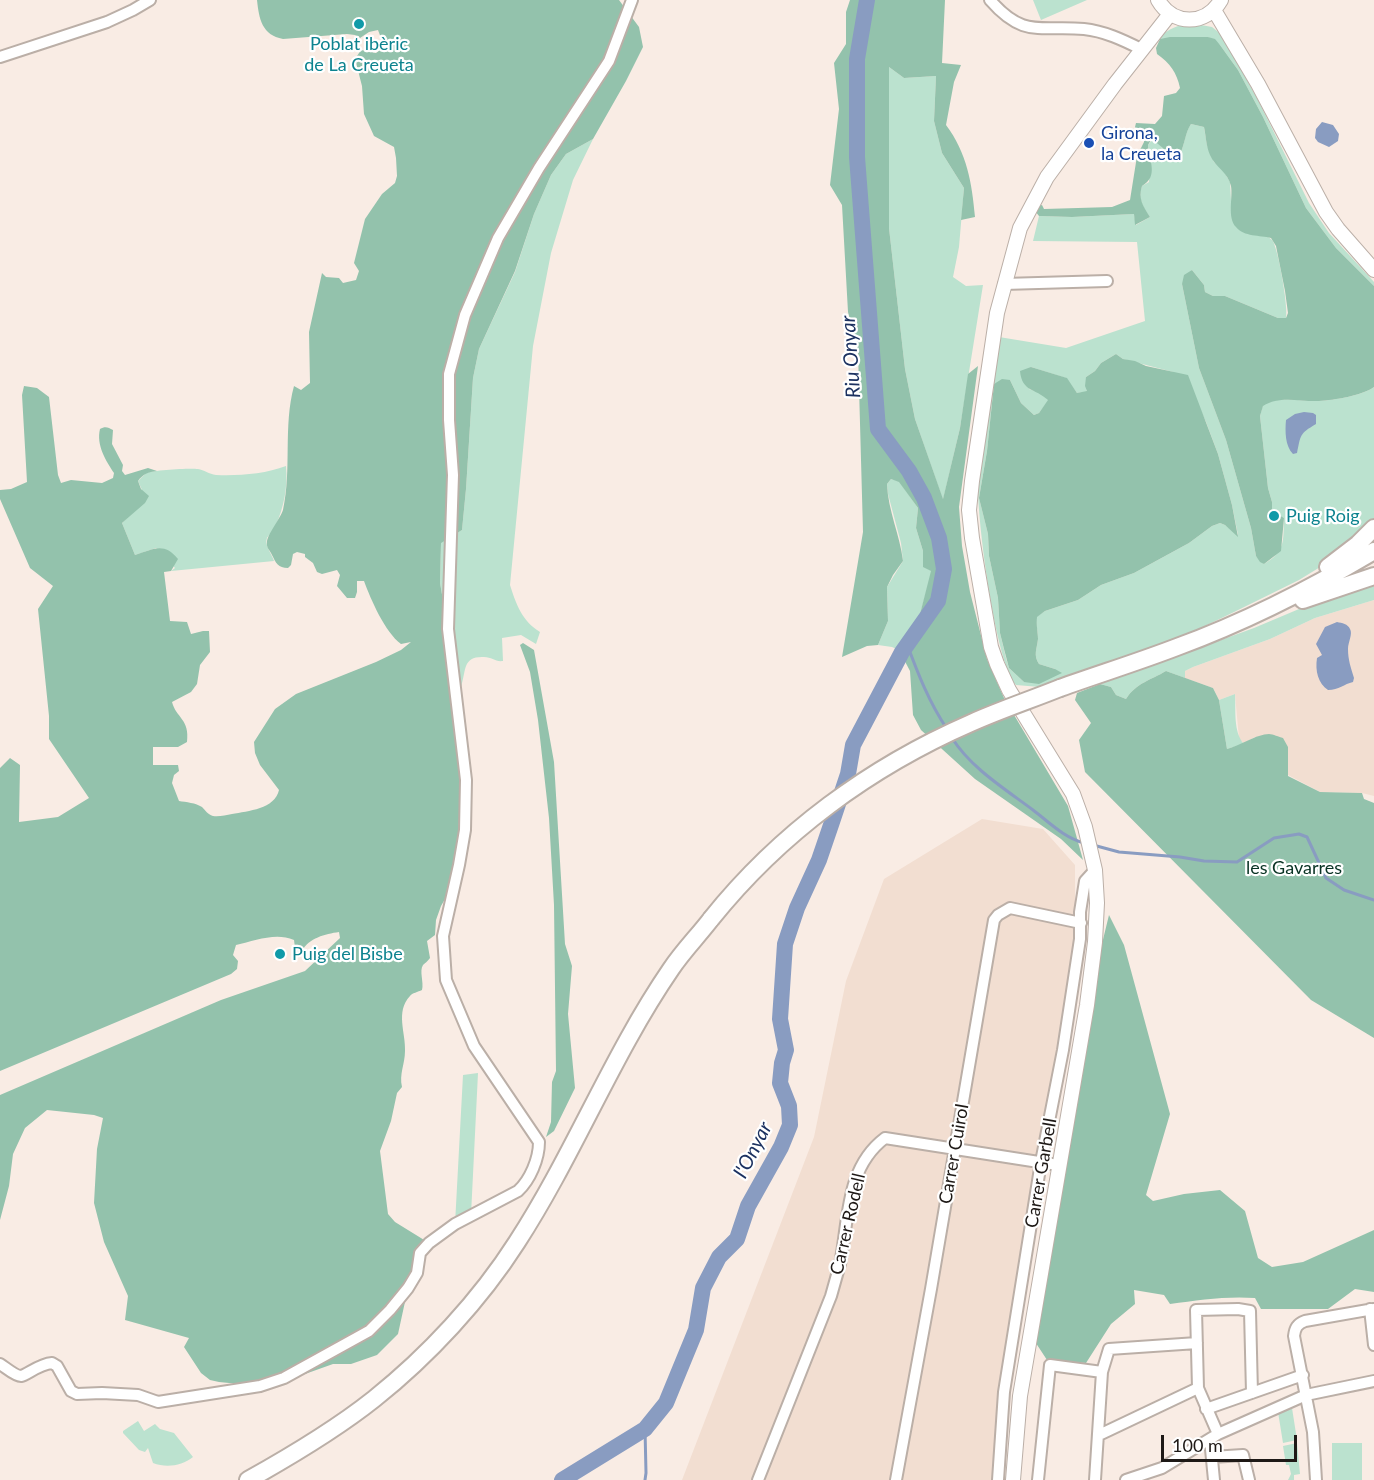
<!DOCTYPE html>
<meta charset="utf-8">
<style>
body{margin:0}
#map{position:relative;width:1374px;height:1480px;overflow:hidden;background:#f9ece4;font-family:Lato,sans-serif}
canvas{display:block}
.scale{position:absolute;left:1161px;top:1435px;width:136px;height:27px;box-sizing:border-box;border:3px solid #1e1916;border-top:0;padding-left:8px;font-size:18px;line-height:21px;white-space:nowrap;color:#1e1916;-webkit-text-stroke:4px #fff;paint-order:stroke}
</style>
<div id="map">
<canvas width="1374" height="1480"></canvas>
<div class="scale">100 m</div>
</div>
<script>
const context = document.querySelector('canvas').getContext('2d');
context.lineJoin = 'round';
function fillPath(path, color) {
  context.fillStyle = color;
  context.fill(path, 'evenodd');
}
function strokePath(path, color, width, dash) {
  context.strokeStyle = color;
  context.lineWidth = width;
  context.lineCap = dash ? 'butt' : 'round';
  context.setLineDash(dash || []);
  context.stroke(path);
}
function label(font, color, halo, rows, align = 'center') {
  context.font = font + ' Lato,sans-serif';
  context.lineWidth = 4.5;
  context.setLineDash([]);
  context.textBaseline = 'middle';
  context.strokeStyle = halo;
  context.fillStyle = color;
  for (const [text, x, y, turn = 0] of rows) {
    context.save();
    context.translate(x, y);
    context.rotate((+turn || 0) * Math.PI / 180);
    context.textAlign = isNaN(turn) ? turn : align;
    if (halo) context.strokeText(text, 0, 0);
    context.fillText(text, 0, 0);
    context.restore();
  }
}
fillPath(new Path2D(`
 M1374 600V796L1362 793 1320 792 1288 775V747L1255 737 1244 744 1239 739 1235 694 1219 700 1213 688 1185 678V671L1193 667 1270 639 1315 618Z
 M982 819 1043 829 1075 865V938L1001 1392 994 1480H682L814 1137 846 981 884 879Z`), '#f2ded1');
fillPath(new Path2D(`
 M1033 0H1087L1041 20Z
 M1190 23 1212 27 1222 35 1259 102 1309 203 1329 233 1374 282V286L1336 248 1306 208 1263 117 1238 70 1220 45 1208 37 1160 39 1159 37C1169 29 1178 25 1190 23Z
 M889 67 904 78 936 76 934 121 942 153 964 188 959 247 953 277 966 286 983 285 960 428 943 500 915 419 905 369 889 228Z
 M1191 124 1204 127 1207 145 1214 162 1223 170 1230 182 1232 217C1240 222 1268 235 1272 240 1278 246 1289 310 1286 318H1278L1225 296H1213L1205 292 1204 285 1192 270 1182 284 1199 368 1226 440 1251 528 1256 556 1264 564C1286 551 1283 541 1284 518L1272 512V502L1268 488 1260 416 1263 405C1280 395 1300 402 1319 401 1335 400 1361 396 1374 387V523L1330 561 1299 580 1232 613 1184 636 1040 687 1016 685C995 662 977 519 978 484L999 337 1066 348 1145 321 1137 242 1033 241 1039 216 1072 217 1134 214 1136 225 1150 217C1142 206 1138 199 1142 186L1149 182 1150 159 1148 145 1152 140 1156 141 1167 153 1180 154C1185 144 1185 132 1191 124ZM1116 354 1123 359 1173 372 1201 411 1206 422 1218 454 1232 505 1238 535 1225 525 1220 523 1212 526 1189 543 1134 573 1101 585 1078 600 1045 611 1036 617C1036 625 1038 632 1038 639 1037 649 1033 655 1039 664L1055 669 1024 682 1009 668 1006 658 1000 633 998 598 989 556 988 534 979 498 987 451 994 384 1010 380 1021 403 1034 415 1039 413 1049 400 1041 393 1029 389 1031 367 1066 378 1077 393 1087 392 1086 377 1095 371 1101 363Z
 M593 139 573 180 551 253 533 346 510 585C516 604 522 621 540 632L536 644 521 635 502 638 503 661C495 662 492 657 484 657 463 656 466 670 462 683 461 688 458 693 456 697L448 629 440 583 441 542 462 530 466 489 473 378 479 349 515 272 534 214 551 175 566 154Z
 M286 466C288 486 284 508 275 527 273 531 269 535 267 538 264 545 272 554 274 561L171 571 175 568 156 548 135 555 122 523 142 504V490L138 481 146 473C155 470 189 468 198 469 204 470 209 474 216 475 238 476 265 474 286 466Z
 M891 479 899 481 918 508 916 528 923 551V566L932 571 919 618 899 650 892 647 878 645 888 621 887 587 903 561 901 543 888 494 887 484Z
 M1374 583V600L1315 618 1270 639 1193 667 1185 671V678L1166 671C1151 680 1136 683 1126 699L1116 695 1111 687 1100 684 1254 628 1318 601Z
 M1235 694C1236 710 1233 732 1244 744L1227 749 1219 700Z
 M478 1073 471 1215 455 1224 463 1075Z
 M1292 1408 1297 1440 1283 1443 1278 1412Z
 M138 1421 144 1431 155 1424 160 1429 174 1433 193 1457C182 1466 166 1468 153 1463L148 1448 145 1452 139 1450 123 1433V1431Z
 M1297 1443 1300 1474 1294 1475V1480H1288L1291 1474 1289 1465H1286L1283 1446Z
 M1332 1443H1362V1480H1332Z`), '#bbe2cf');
fillPath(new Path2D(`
 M257 0H619L639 27 643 47 626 81 593 139 566 154 551 175 534 214 515 271 479 349 473 378 466 489 462 530 441 543 440 583 448 629 466 780 456 880 441 906 436 920 435 935 427 941 430 958C428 961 425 963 423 965 419 971 424 982 422 990 418 992 412 993 410 996 395 1012 406 1033 405 1051 405 1064 399 1074 402 1087L397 1093 391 1121 380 1151 388 1214 395 1222 429 1243 408 1288 398 1334 377 1355 351 1364H333L305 1374 299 1371 260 1386 219 1382 210 1380 201 1373 184 1347 189 1338 125 1320 128 1296 104 1242 94 1203 97 1149 103 1118 94 1115 47 1110 25 1128 13 1154 9 1186 0 1220V1095L221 1000 305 971 340 938 339 932C325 934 309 938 302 951L298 952 295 948 294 940C275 932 255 941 236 945L233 955 238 961 237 969 231 974 0 1071V768L10 758 20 765 19 822 58 817 89 798 49 739V716L38 609 53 586 30 568 0 499V490L11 489 27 482 22 395 24 386 37 388 49 397 58 475 61 483 71 480 102 483 113 478 114 473C106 461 96 445 100 429 105 426 108 427 113 430L112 444 123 465 122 471 125 475 148 468 157 471C148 472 143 474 138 481L141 489 149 496 145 503 122 523 135 555C154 549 164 542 178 559L171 571 164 572 170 621 187 622 191 634 203 631H209L210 652 200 665 197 684 191 692 172 702C176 718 190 719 187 742L178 747H153V765H178L179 771 174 775 172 783 179 801C186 802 196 803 202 807 206 811 207 814 213 816 219 817 226 815 232 814 248 811 275 809 279 790L260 765 255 753 254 742 275 709 296 694 376 662 401 650 411 642 401 644C385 632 371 600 364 581H357V592L355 598H347L337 586 340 575 337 570 322 574 317 572 313 563 305 557V554L297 552 293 554 291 565 288 568C278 568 276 563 272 555 270 550 266 548 267 542 267 535 280 519 283 510 292 469 283 426 294 386L301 390 310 383 309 332 322 273 326 277 339 278 343 283 356 280 359 271 354 263 365 219 382 194 395 183 397 176 396 158 394 147 374 136 364 114 362 86 355 59 361 50 376 53 380 50 381 38 378 30 369 32 360 38 355 35 347 34 283 39C262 35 259 19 257 0Z
 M850 0H945L942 63 961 65 954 82 946 125C967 153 972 183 975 217L961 220 964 188 942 153 934 121 936 76 904 78 889 67V228L905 369 915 419 943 499 960 428 968 374 978 366 959 507 962 546 970 592 987 659 1004 698 1068 806 1083 860 1061 839 975 779 921 730 913 715 910 671 899 650 919 618 931 571 923 567V551L916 528 918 508 899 482 891 479 887 484C888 511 900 535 903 561L893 575 887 587 888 621 878 645 867 646 842 657 863 532 858 351 848 312 842 205 830 185 839 109 834 63 846 44V12Z
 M1170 37H1208L1215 39 1220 45 1238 70 1263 117 1306 208 1336 248 1374 286V387C1361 396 1335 400 1319 401 1300 402 1280 395 1263 406L1260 416 1268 488 1272 502V511L1284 518 1281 551 1264 564 1260 562 1256 556 1251 528 1226 440 1199 368 1182 284 1184 275 1192 270 1204 285 1205 292 1213 296H1225L1278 318H1286L1288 313 1285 291 1276 246 1271 238C1260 235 1244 237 1236 227 1227 218 1233 197 1231 186 1228 172 1215 167 1210 155 1206 146 1206 136 1204 127L1191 124C1185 133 1185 144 1180 154 1165 157 1163 144 1151 140L1148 145C1149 161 1159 176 1142 186 1138 199 1143 206 1150 217L1135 225 1134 214 1072 217 1039 216 1035 211 1038 206 1042 205 1044 209 1112 207 1130 200 1137 156 1144 142V137L1135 127 1136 123 1155 124 1162 116 1164 96 1176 93 1180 88C1177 73 1170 63 1157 54L1156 48 1160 39Z
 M1116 354 1123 359 1135 361 1146 366 1188 375 1218 454 1232 505 1238 537 1225 525 1220 523 1212 526 1189 543 1134 573 1101 585 1078 600 1045 611 1037 617C1036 625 1038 632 1038 639 1037 649 1033 655 1039 664L1055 669 1062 673 1039 684 1024 682 1009 668 1004 649 1000 633 998 598 989 556 988 534 979 498 987 451 994 384 1002 379 1010 380 1021 403 1034 415 1039 413 1048 400C1035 388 1022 392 1020 371L1031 367 1067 378 1077 393 1087 391 1085 386 1086 377 1095 371 1101 363Z
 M523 643 534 650 554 762 565 944 572 966 568 1014 575 1088 554 1131 546 1137 551 1122 552 1082 556 1071 554 905 549 818 538 720 530 672 520 645Z
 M1166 671 1213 688 1219 700 1227 749C1239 746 1257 734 1269 734 1273 734 1279 737 1283 738L1288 747V776L1320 792 1362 793 1364 799 1374 803V1038L1311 1000 1085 772 1079 740 1091 723 1075 700 1077 693 1100 684 1111 687 1116 695 1126 699C1136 683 1151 680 1166 671Z
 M1109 915 1124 945 1170 1114 1146 1195 1153 1201 1184 1194 1220 1190 1245 1211 1258 1258 1272 1267 1303 1262 1374 1230V1292L1355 1289 1328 1309H1261L1255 1298C1226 1296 1199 1300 1170 1304L1164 1295 1134 1290 1135 1304 1111 1324 1086 1363 1047 1360 1030 1334 1087 1005Z`), '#93c2ac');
fillPath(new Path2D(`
 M1322 122 1333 125 1339 134 1338 141 1329 147 1318 142 1315 138 1316 129Z
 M1304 412 1313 413 1316 415V424C1299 434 1301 435 1297 453L1293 454C1285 446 1285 431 1286 420L1295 414Z
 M1337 622C1342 623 1348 624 1350 629 1353 634 1348 642 1348 649 1348 660 1351 668 1354 678L1353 682C1344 684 1339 690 1328 690 1318 683 1315 671 1317 658L1322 655 1316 644 1325 627Z`), '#899cc1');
strokePath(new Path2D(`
 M907 644C918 674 929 702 947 729
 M952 738C971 768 1005 789 1033 810 1049 822 1063 837 1084 843
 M1093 845 1119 852 1180 857 1204 861 1237 862 1274 838 1299 834 1307 837 1326 878 1344 890 1374 900
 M645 1480 646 1473 645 1429`), '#899cc1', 3);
strokePath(new Path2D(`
 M562 1480 645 1429 666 1403 696 1330 703 1288 719 1257 737 1239 748 1206 781 1147 790 1125 789 1106 780 1083 782 1063 786 1050 780 1019 785 944 797 908 819 860 832 822 848 774 853 745 902 652 938 601 944 569 939 538 924 498 909 471 878 429 857 157V59L867 0`), '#899cc1', 16);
const minor = new Path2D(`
 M990 0C1024 39 1040 25 1084 29 1104 31 1123 40 1141 49
 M0 57 107 22 133 10 150 0
 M1004 284 1107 281
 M1370 1309 1374 1345
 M0 1364C5 1367 15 1376 21 1376 27 1375 39 1364 52 1363L57 1366 71 1391 77 1394 102 1393 138 1395 158 1402 260 1386 284 1378 369 1331 390 1310 408 1288 417 1273 420 1253 429 1243 455 1224 518 1191C530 1180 539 1159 539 1142L474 1046 446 980 443 936 459 865 465 830 466 780 448 629 453 475 449 420V374L465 315 498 238 539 168 609 61 632 0
 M1206 1409 1303 1375
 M1218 1434 1198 1388 1196 1310 1238 1309 1250 1311 1252 1393
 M1099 1435 1198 1388
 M1210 1439 1214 1480
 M1212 1457 1243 1455 1249 1480
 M758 1480 831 1296C834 1285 837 1275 840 1264 849 1220 845 1168 885 1138L1058 1165
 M896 1480 931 1289 994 920 998 915 1010 908 1081 923
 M998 1480 1004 1392 1041 1162 1063 1050 1080 939V912L1085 881 1095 870
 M1038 1480 1050 1365 1102 1372
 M1095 1480 1102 1372 1109 1349 1197 1343
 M1126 1480 1162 1468 1218 1434 1306 1395 1374 1381
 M1316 1480 1313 1432 1294 1336C1295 1328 1297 1324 1305 1321L1374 1309`);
const major = new Path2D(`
 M1158 0C1173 26 1206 26 1221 0
 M1214 10 1258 84 1326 212 1338 229 1374 270
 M1013 1480 1020 1396 1087 1005 1095 942 1097 903 1095 870 1085 827 1073 794 1009 690 997 664 991 647 972 538 969 510 972 481 997 313 1020 228 1047 177 1115 84 1170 14`);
const highway = new Path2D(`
 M1328 567 1358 544 1374 528
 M1303 600 1374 576
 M1060 688C1099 674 1138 662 1177 647 1245 622 1312 588 1374 551
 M248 1480C291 1456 335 1430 374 1399 428 1356 480 1300 517 1242 574 1154 612 1055 671 969 683 951 698 936 711 919`);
strokePath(minor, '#bbafa7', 14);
strokePath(major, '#bbafa7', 16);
strokePath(highway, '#bbafa7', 20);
strokePath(minor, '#fff', 10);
strokePath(major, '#fff', 14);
strokePath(highway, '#fff', 16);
const highwayBridge = new Path2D(`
 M711 919C780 833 870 767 971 723 1000 710 1030 700 1060 688`);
strokePath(highwayBridge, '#bbafa7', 20, []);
strokePath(highwayBridge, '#fff', 16);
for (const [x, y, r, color] of [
 [359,24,6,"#0f9aa8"],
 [1089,143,6,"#1a4fb4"],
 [1274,516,6,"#0f9aa8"],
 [280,954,6,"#0f9aa8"]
]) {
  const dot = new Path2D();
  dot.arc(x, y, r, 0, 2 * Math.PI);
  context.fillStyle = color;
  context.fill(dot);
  strokePath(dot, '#fff', 2);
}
label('18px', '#0d838f', '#fff', [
 ["Poblat ibèric",359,44,"center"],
 ["de La Creueta",359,65,"center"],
 ["Puig Roig",1286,516],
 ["Puig del Bisbe",292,954]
], 'left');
label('18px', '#164399', '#fff', [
 ["Girona,",1101,133],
 ["la Creueta",1101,154]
], 'left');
label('18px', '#083223', '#fff', [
 ["les Gavarres",1294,868]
]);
label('18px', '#1e1916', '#fff', [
 ["Carrer Cuirol",954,1154,-80],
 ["Carrer Garbell",1041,1173,-80],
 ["Carrer Rodell",848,1224,-77]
]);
label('italic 20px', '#1c3160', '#fff', [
 ["Riu Onyar",851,357,-94],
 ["l'Onyar",753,1150,-63]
]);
</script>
